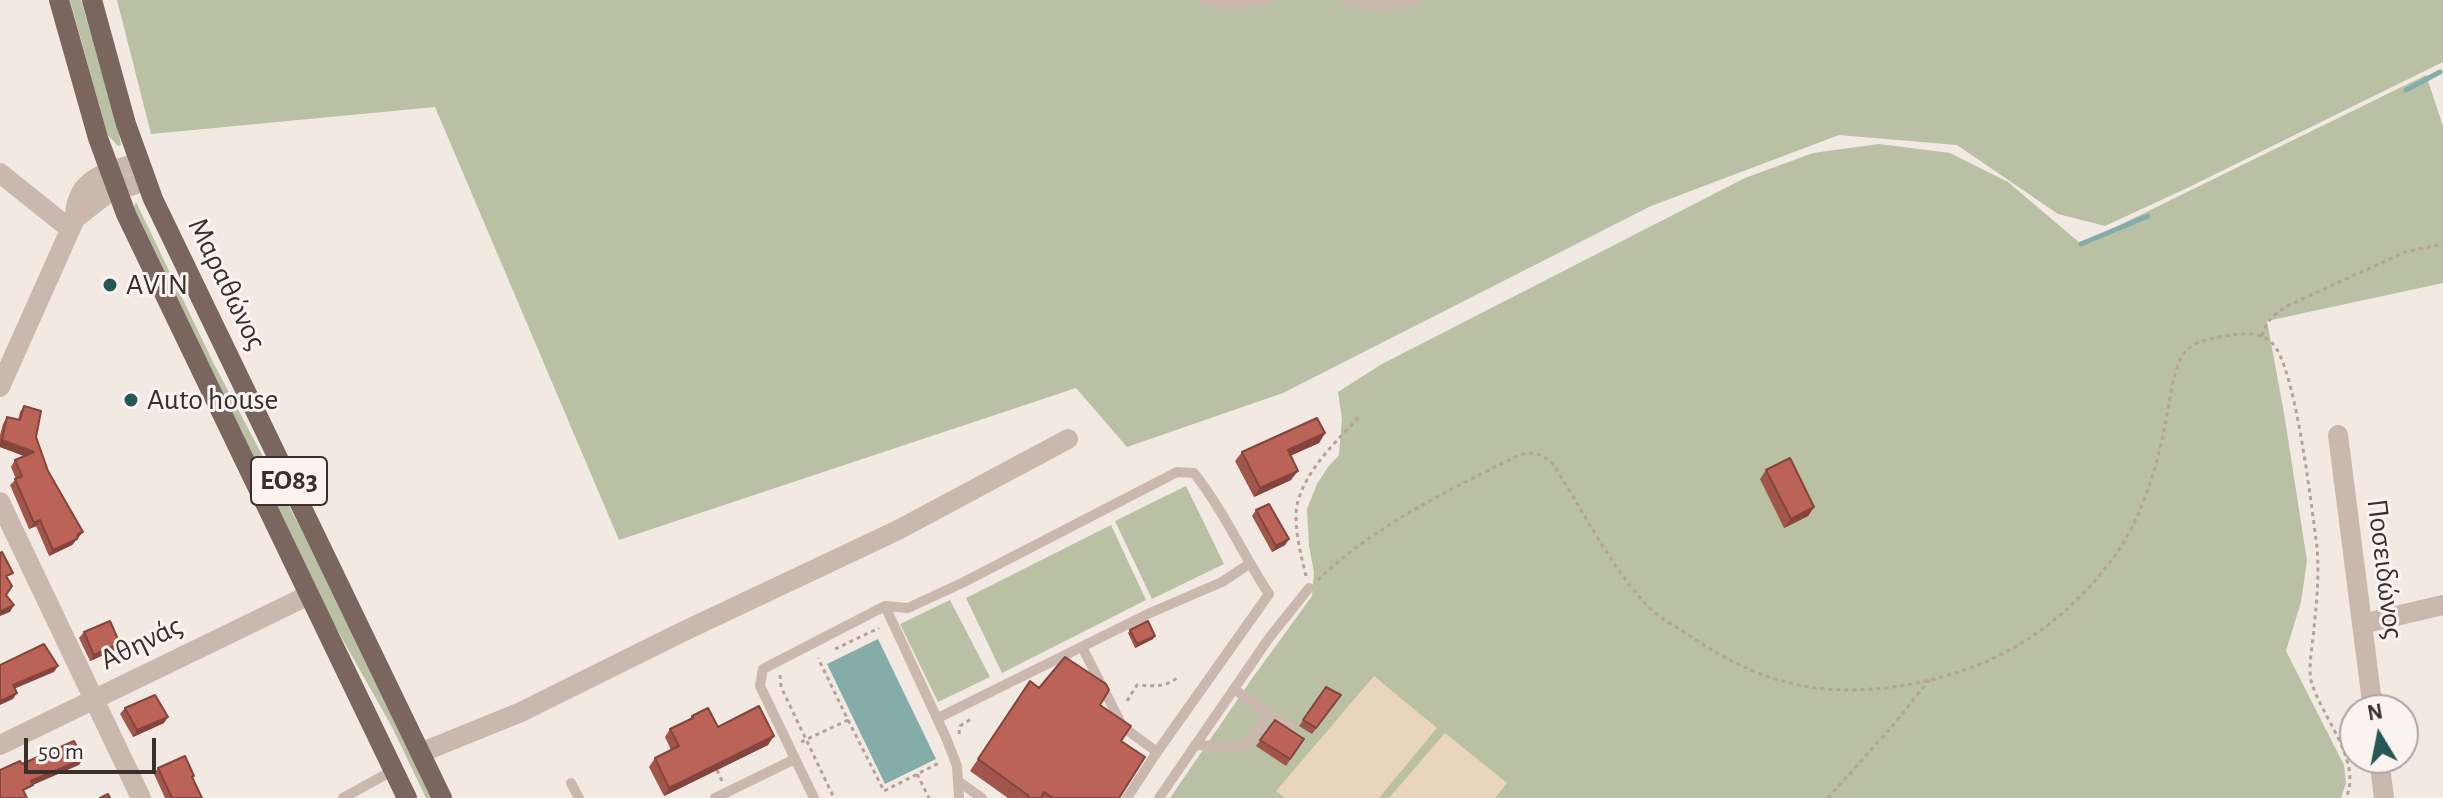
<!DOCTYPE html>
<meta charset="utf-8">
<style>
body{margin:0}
#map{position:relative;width:2443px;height:798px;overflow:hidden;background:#f2e9e3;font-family:"Alegreya Sans",sans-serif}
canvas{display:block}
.north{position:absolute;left:2339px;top:694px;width:80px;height:80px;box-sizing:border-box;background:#faf3ef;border:2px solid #ada5a1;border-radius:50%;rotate:350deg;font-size:22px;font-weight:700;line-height:32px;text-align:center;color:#392f2c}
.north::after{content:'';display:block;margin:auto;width:28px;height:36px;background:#255754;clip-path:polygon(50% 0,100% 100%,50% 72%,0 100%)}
.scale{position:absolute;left:24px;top:738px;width:132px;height:36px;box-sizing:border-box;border:4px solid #392f2c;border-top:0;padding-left:10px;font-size:24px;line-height:28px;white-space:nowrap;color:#392f2c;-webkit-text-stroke:6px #faf3ef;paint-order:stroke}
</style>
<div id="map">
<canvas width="2443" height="798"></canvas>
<div class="north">N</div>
<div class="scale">50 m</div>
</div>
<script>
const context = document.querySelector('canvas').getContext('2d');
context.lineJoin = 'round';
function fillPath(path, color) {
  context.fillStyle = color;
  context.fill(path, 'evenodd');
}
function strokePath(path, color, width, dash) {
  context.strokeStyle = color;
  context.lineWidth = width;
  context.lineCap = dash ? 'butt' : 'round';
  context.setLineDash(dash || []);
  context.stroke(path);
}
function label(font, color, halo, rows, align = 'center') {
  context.font = font + ' "Alegreya Sans",sans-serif';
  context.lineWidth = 6;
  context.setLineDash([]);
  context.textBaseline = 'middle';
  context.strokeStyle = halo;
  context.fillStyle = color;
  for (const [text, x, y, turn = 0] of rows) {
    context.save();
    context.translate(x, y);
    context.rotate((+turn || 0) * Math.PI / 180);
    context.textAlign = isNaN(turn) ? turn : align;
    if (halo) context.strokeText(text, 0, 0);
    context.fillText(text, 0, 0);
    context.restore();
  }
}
fillPath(new Path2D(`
 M70 0H81L118 129 121 145 118 146 107 134Z
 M117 0H2443V62L2185 189 2105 226 2058 214 1957 145 1839 135 1651 206 1283 393 1127 447 1076 388 619 540 435 107 151 134Z
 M2426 75 2443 126V283L2267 321 2284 413 2307 561 2301 602 2286 651 2344 765 2346 783 2341 798H1170L1251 680 1312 596 1314 572 1309 546 1307 509 1317 484 1328 467 1339 455 1342 419 1338 392 1382 364 1745 178 1813 153 1879 144 1950 153 2008 182 2081 244Z
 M136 202 213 362 299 525 431 798H426L393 729 329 615 134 207Z
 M1186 486 1224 564 1152 599 1115 521Z
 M1111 525 1146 600 1002 673 966 598Z
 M950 600 990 677 938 702 900 624Z`), '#bac0a3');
fillPath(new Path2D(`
 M1374 676 1437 728 1379 798H1285L1276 791Z
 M1445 733 1507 783 1495 798H1389Z`), '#e9d5bd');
fillPath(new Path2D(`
 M878 639 936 759 885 784 827 664Z`), '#84ada9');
strokePath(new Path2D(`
 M2406 90 2440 72
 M2081 244 2148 216`), '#84ada9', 5);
strokePath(new Path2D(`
 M2262 336C2266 321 2274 314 2287 306L2405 252 2443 244
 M1306 576C1301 555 1292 522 1298 501 1308 467 1337 441 1361 415
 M1318 580C1374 526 1445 492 1515 457 1531 450 1539 452 1552 463 1582 508 1614 575 1653 611 1664 621 1678 628 1690 636 1725 659 1756 676 1798 685 1866 699 1955 682 2015 647 2055 624 2092 589 2118 551 2143 514 2156 469 2165 426 2169 407 2173 369 2183 354 2194 340 2214 338 2231 335 2246 333 2261 332 2272 343 2295 364 2311 503 2316 539 2320 569 2317 597 2314 628 2313 643 2308 665 2311 680 2320 716 2363 760 2346 798
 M835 649 879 628
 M780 675 781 687 834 798
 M1127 701 1137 685C1153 686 1164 688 1177 678
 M848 720 884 791 941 762
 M959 734 960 726 971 719
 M801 742 848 720 818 658
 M717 770 722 781
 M917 774 929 798
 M1828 798 1895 723 1929 680`), '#b5a299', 3, [4, 4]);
strokePath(new Path2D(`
 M1205 0C1226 7 1247 3 1268 0
 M1345 0C1371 7 1388 9 1414 0
 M885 606 947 740 957 766 959 798
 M1234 689 1277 720 1291 727
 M938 718 1150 613 1222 582 1249 564
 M1195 745 1243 747 1262 727 1266 712
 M958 781 982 798
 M571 783 579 798
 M343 798 394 770
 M715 798 795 759
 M814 798 760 686 763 669 885 606 908 608 962 583 1177 472 1194 473C1224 511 1243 555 1269 594L1157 752 1123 727 1082 647
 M1127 798 1157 752
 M1159 798 1269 638 1309 588`), '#cab8af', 10);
strokePath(new Path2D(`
 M0 502 141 798
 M2362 624 2443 605
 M0 745 309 595
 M420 753 521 712 680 633 898 530 1068 439`), '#cab8af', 20);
strokePath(new Path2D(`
 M0 173 70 229
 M75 219 108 193 146 181
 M0 387 75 219C75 177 106 173 139 162
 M2338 435 2373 710
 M2379 758 2384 798`), '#cab8af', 20);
strokePath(new Path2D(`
 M59 0 98 138 126 214 407 798
 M92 0 126 124 153 199 442 798`), '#7a655f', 20);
fillPath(new Path2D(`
 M24 406 48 471 83 532 72 545 49 556 36 526 29 529 10 485 16 479 11 467 15 460 25 456 0 447V435L3 424 7 417 18 420 20 412Z
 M1325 433 1319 443 1290 456 1291 480 1254 497 1235 461 1242 452Z
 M1766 470 1814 507 1808 516 1784 528 1760 479Z
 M1256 510 1289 539 1285 545 1272 552 1252 516Z
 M1130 630 1153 639 1135 648 1128 633Z
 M84 632 115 650 90 661 79 638Z
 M1030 681 1039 688 1100 705 1121 741 1119 798H1008L970 771Z
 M1326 687 1341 695 1312 734 1299 726Z
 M125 708 164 723 133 737 120 714Z
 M692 716 718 727 768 745 664 796 649 767 655 758 671 750 665 737 670 729 689 720Z
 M1275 720 1304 739 1286 766 1256 746Z
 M158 768 192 778 202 798H165L154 774Z`), '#a1554b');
fillPath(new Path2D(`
 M1325 433 1319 443 1281 460 1288 450Z
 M2 440 34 452 29 458 0 447V442Z
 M1298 471 1291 480 1254 497 1260 488Z
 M1814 507 1808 516 1784 528 1791 519Z
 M40 520 36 526 29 529 34 523Z
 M83 532 72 545 49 556 53 550Z
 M1289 539 1285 545 1272 552 1276 546Z
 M14 605 10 612 0 616V612Z
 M1155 636 1153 639 1135 648 1137 644Z
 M120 644 115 650 90 661 94 655Z
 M58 666 54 672 9 691 13 685Z
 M17 693 13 699 0 705V701Z
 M168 717 164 723 133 737 137 730Z
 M774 736 768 745 664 796 669 788Z
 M83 759 79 765 26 788 31 781Z`), '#83453d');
const building = new Path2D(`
 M24 406 41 411 36 437 48 471 83 532 78 534 77 539 53 550 40 520 34 523 15 479 22 476 15 460 34 452 2 440 7 417 20 420Z
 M1317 418 1325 433 1288 450 1298 471 1260 488 1242 452Z
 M1790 458 1814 507 1791 519 1766 470Z
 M1269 504 1289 539 1276 546 1256 510Z
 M2 552 13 573 6 576 12 586 6 595 14 605 0 612V553Z
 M110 621 120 644 94 655 84 632Z
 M1148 621 1155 636 1137 644 1130 630Z
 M44 644 58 666 13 685 17 693 0 701V665Z
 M1065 657 1106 684 1109 690 1100 705 1131 726 1121 741 1145 757 1119 798H1053L1044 792 1041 798H1028L1029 796 978 759 1030 681 1039 688Z
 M1326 687 1341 695 1316 728 1303 720Z
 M155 695 168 717 137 730 125 708Z
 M759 706 774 736 669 788 655 758 679 746 670 729 693 718 692 716 708 708 718 727Z
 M1275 720 1304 739 1290 759 1260 740Z
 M74 741 83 759 31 781 33 785 23 790 27 798H0V770L20 761 22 764Z
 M185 756 194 776 192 777 202 798H172L158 768Z
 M108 794 110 798H100Z`);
fillPath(building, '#bb6357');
strokePath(building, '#83453d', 2);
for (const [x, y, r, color] of [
 [110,285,8,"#255754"],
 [131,400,8,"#255754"]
]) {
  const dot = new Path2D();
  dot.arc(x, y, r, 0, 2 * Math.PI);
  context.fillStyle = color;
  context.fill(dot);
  strokePath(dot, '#faf3ef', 3);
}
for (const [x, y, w] of [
 [289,481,76]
]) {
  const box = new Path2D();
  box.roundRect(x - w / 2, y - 24, w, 48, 6);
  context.fillStyle = '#faf3ef';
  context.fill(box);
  strokePath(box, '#392f2c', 2);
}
label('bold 28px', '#392f2c', null, [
 ["ΕΟ83",289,481]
]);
label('30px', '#392f2c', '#faf3ef', [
 ["Μαραθώνος",227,284,64],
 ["Ποσειδώνος",2385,569,83],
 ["Αθηνάς",141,643,-26]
]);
label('30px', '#392f2c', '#faf3ef', [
 ["AVIN",126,285],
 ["Auto house",147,400]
], 'left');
</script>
